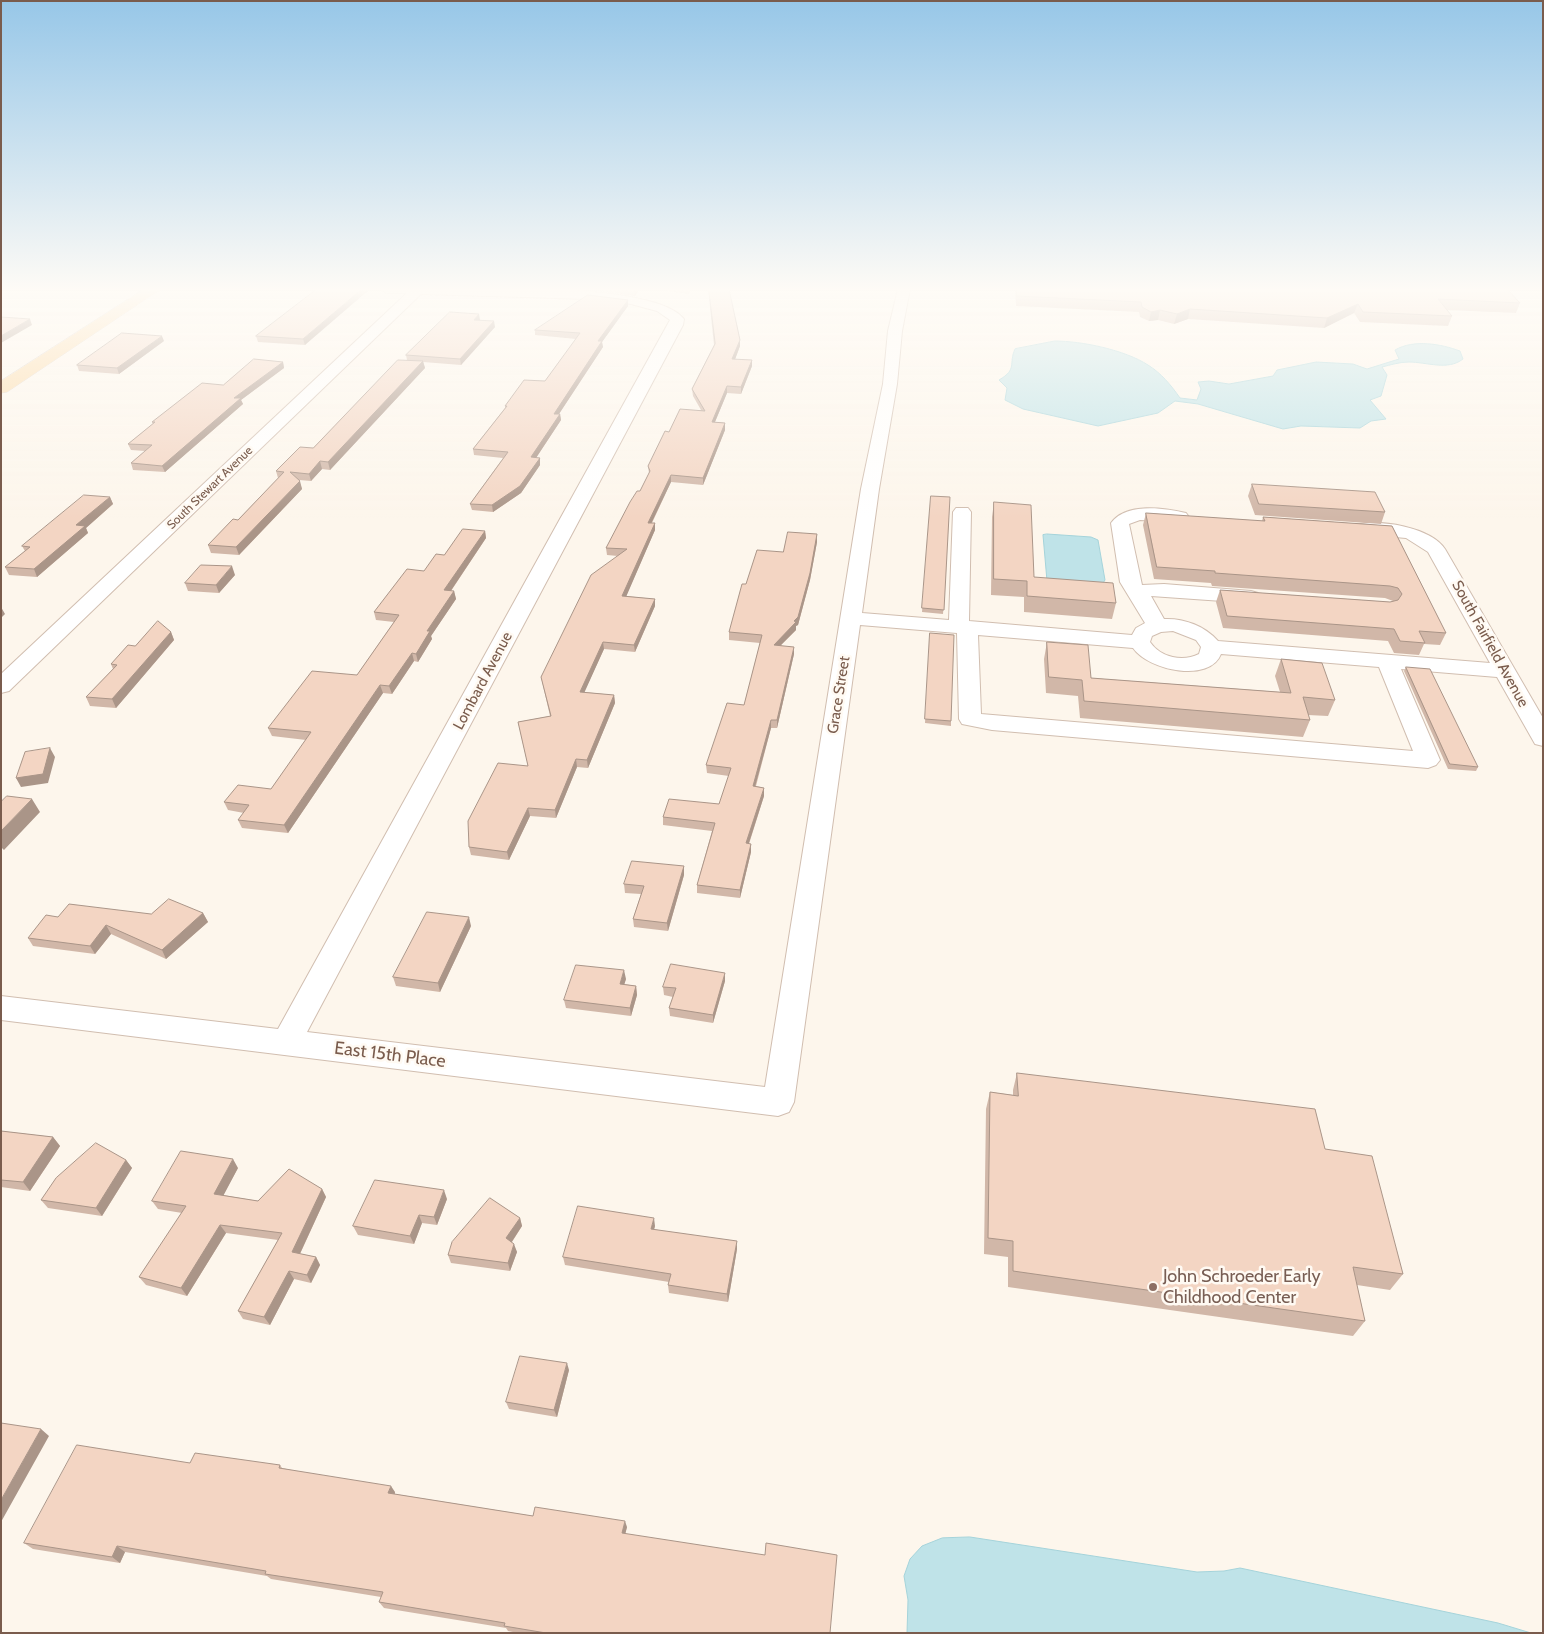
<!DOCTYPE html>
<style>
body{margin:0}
#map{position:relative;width:1544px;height:1634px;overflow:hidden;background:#fdf6ec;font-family:Cabin,sans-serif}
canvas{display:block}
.frame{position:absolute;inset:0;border:2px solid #7a5c4d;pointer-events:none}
</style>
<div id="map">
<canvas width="1544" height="1634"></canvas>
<div class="frame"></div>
</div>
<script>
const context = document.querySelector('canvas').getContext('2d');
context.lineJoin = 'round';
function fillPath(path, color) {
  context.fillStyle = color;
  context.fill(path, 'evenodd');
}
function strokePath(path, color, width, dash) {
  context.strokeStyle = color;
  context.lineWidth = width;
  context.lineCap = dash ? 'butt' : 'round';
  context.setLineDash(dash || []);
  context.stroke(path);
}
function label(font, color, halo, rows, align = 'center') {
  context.font = font + ' Cabin,sans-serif';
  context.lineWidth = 5;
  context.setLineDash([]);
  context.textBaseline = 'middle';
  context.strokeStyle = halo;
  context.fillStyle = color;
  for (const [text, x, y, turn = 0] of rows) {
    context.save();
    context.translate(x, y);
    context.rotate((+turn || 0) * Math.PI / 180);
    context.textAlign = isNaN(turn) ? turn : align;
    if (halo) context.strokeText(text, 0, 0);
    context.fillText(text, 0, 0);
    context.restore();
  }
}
const water = new Path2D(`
 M1055 341C1082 341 1125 350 1148 365 1161 373 1171 385 1180 398L1197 400 1201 389 1198 382 1209 381 1229 384 1273 376 1277 370 1316 362 1353 364 1367 369 1399 359 1395 350C1414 339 1441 344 1460 351L1463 359C1448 371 1426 362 1409 362 1400 362 1390 365 1382 367L1387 375 1381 396 1370 400 1386 419 1371 421 1360 428 1301 426 1283 429 1198 404 1175 401 1158 413 1098 426 1023 409 1005 400 1007 388 999 380C1018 369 1008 364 1015 349Z
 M1047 534 1091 537 1098 540 1105 580 1103 583 1047 581 1043 535Z
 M970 1537 1197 1572 1224 1571 1240 1568 1498 1623 1531 1633H907L908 1600 904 1576 910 1559 922 1546 942 1538Z`);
fillPath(water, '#bfe3e8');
strokePath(water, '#a5d3da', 1);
const minor = new Path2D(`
 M381 289C436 289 653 278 684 319L683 325 307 1032 765 1087 861 489 883 384 888 331 898 289H910L902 331 897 384 879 489 862 613 949 620 953 512 956 508H968L971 512 969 621 1132 635 1136 628 1145 623 1120 582 1111 523C1126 502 1165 508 1186 513L1189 517 1186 521 1180 522 1140 520 1129 524 1142 585 1164 584 1251 591 1258 593 1261 597 1258 601 1251 603 1151 596 1164 619C1184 618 1205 626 1218 641L1490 663 1428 552 1406 538 1362 534 1356 533 1353 529 1356 525C1380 519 1430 527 1445 549L1543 718V746L1535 744 1497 677 1401 669 1440 760 1436 765 1428 768 992 730 962 724 959 719 957 633 860 625 794 1102 789 1112 778 1116 1 1020V996L278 1029 670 320 657 311 631 304 590 299 421 294 9 691 1 693V674L407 293H387ZM1173 631 1196 640 1201 647 1199 654C1183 662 1161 658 1150 642L1152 636 1161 632ZM978 635 1133 648C1149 671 1210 683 1221 654L1379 667 1413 751 981 714Z`);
const major = new Path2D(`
 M144 289H161L7 392 1 393V381Z`);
strokePath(minor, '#d1beb0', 2);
strokePath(major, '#dad1cd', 1);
fillPath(minor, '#fff');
fillPath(major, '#fbd9a5');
fillPath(new Path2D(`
 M65 289H89L87 290Z
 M317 289 305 345 258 342 256 336Z
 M603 289H639L635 296 603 291Z
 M656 289H691L689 294Z
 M708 289H729L740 340V346L735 359 752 366 741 394 727 393 715 422 725 423V430L703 485 671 482 652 523H655V530L626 596 655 599V606L635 652 604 649 584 692 614 695 615 703 588 768 577 767 556 818 530 816 509 860 471 855 469 847 528 766 518 722 550 716 541 677 618 556 607 555 606 548 640 491 649 473 648 466 669 432 701 410 693 396 692 389 714 345Z
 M1015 289H1507L1520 303 1516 313 1446 310 1452 316 1448 326 1360 322 1354 313 1324 328 1188 319 1174 324 1158 320 1149 321 1140 317 1139 312 1016 306Z
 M628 300V306L602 342 603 347 559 414H560L561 420 536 458 540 465 521 493 493 512 472 510 470 504 503 458 474 455 473 449 505 408V406L545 381 576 339 535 335V330Z
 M480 320 495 327 461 365 423 362 425 368 330 470 322 469 311 481 299 480 302 489 239 555 211 553 208 545 238 520 278 478 276 471 313 448 407 360 406 355Z
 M164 341 119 374 79 371 77 365Z
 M283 362 284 368 241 400 243 404 165 472 133 470 131 463 145 451 131 450 128 444 153 424 152 422 223 385Z
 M1252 484 1385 512 1381 524 1255 515 1248 496Z
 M931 496 950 497 943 614 922 612Z
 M110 497 113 504 86 528 88 533 37 577 9 575 5 567 25 551 22 546Z
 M994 502 1034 577 1116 603 1112 619 1024 612V597L991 595 992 517Z
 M1146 513 1262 521 1263 517 1392 526 1446 633 1440 645 1424 644 1419 655 1394 653 1388 641 1223 628 1216 602 1220 590 1390 602 1393 601 1385 598 1212 586 1211 583 1154 579 1143 525Z
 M485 531 486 538 451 591H454L456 599 431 636 432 639 418 662 414 661 392 694 383 693 288 833 242 828 238 820 244 813 228 810 224 802 271 789 306 740 272 736 268 728 357 675 394 622 376 620 374 612 444 555Z
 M817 534V542L810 580 798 625 796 626V630L781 645 794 654 777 728H771L756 786 764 788V796L749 844H751V852L740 898 697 893V885L712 831 663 825V817L719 804 729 776 707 773 706 765 744 705 760 643 729 640V632L746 584 783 552Z
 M235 575 219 593 188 591 185 583Z
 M171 632 174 640 116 708 90 706 86 697 113 669 111 664 135 646Z
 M930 633 951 721V726L925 723Z
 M1047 642 1091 678 1280 692 1275 676 1281 659 1335 700 1328 716 1308 715 1310 720 1303 737 1080 718 1078 696 1046 693 1044 659Z
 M1406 667 1478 767 1476 771 1448 769 1404 671Z
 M684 866V875L668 931 634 927 633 919 641 894 625 893 624 884Z
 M203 913 208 922 166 959 111 934 95 954 33 946 28 938 58 917Z
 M471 926 440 992 396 986 393 977Z
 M626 979 624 984 636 986 637 995 631 1016 566 1008 564 1000Z
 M725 981 713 1023 670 1016 669 1008 673 997 664 995 663 987Z
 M1017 1073 1325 1149 1403 1274 1390 1290 1357 1285 1365 1321 1353 1336 1008 1287V1257L984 1254 986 1109 990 1092 1013 1095V1090Z
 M1 1131 53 1137 60 1146 30 1191 1 1187Z
 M126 1160 132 1168 102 1216 48 1208 41 1200Z
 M238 1168 223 1195 258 1201 322 1189 326 1197 300 1254 316 1257 320 1265 311 1283 294 1279 270 1325 243 1319 238 1311 278 1240 226 1233 187 1296 146 1285 139 1277 182 1213 158 1209 152 1201Z
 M447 1199 437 1225 422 1223 414 1244 358 1235 353 1226Z
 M520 1218 522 1226 512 1242 517 1252 510 1271 451 1263 448 1255Z
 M655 1226 654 1229 737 1249 728 1302 669 1293 668 1285 669 1282 565 1265 563 1257Z
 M569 1370 557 1417 509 1409 506 1402Z
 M190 1463 280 1465 282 1468 395 1492V1494L533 1516 627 1527 625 1534 830 1633H518L508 1631 506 1628 384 1608 379 1602 381 1597 271 1579 267 1576 125 1552 120 1563 33 1549 24 1543Z`), '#d1b7a8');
fillPath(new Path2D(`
 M362 289H370L305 345 303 339Z
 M635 289H639L635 296 634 290Z
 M628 300V306L602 342 603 347 555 420 554 414 598 341Z
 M1358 304 1354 313 1324 328 1327 318Z
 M1190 309 1188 319 1174 324 1177 314Z
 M1160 310 1158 320 1149 321 1151 312Z
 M479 314 480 320 475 326 474 320Z
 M30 319 32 325 1 343V336Z
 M494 321 495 327 461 365 460 359Z
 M162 336 164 341 119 374 117 368Z
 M740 340V346L733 365 732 359Z
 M752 360V366L741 394V387Z
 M423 361 425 368 330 470 328 462Z
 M283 362 284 368 241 400 243 404 165 472 162 466 234 398Z
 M727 386V393L712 429V422Z
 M560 414 561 420 532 464 531 457Z
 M725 423V430L703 485V478Z
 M540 458V465L521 493 493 512 492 505Z
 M320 461 322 469 311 481 309 474Z
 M671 475V482L648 530V523Z
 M300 481 302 489 239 555 236 547Z
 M110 497 113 504 86 528 88 533 37 577 34 569 76 525Z
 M655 523V530L623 604 622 596Z
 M485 531 486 538 446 598 444 590Z
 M817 534V542L810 580 798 625 796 626V630L774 652V645L794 621Z
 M232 566 235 575 219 593 216 585Z
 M454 591 456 599 431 636 432 639 418 662 416 654 427 631Z
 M655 599V606L635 652 634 645Z
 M1 607 5 614 1 618Z
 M171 632 174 640 116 708 112 699Z
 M603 642 604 649 581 700 580 692Z
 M794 647V654L777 728V720Z
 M412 653 414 661 392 694 389 686Z
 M380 685 383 693 288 833 284 825Z
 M614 695 615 703 588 768 587 760Z
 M771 720V728L753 794V786Z
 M50 748 55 757 48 783 21 787 16 778Z
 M576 759 577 767 556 818 555 810Z
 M764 788V796L746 852V843Z
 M32 799 40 812 4 850 1 847V831Z
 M528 808 530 816 509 860 507 852Z
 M751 844V852L740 898V890Z
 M684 866V875L668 931 667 923Z
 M203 913 208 922 166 959 162 950Z
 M469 917 471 926 440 992 438 983Z
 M106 925 111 934 95 954 90 946Z
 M624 970 626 979 622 992 620 984Z
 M725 973V981L713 1023V1015Z
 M636 986 637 995 631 1016 630 1008Z
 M53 1137 60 1146 30 1191 23 1182Z
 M233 1159 238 1168 220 1202 214 1194Z
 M126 1160 132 1168 102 1216 96 1208Z
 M322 1189 326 1197 297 1260 292 1252Z
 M444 1190 447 1199 437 1225 434 1217Z
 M419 1215 422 1223 414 1244 410 1236Z
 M520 1218 522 1226 509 1246 506 1238Z
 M654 1218 655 1226 652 1237 651 1229Z
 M220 1225 226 1233 187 1296 181 1288Z
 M737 1241V1249L728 1302 727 1294Z
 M514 1244 517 1252 510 1271 508 1263Z
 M316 1257 320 1265 311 1283 307 1275Z
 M289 1271 294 1279 270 1325 264 1317Z
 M567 1363 569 1370 557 1417 554 1410Z
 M41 1429 49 1436 1 1522V1500Z
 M391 1486 395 1492 393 1500 388 1493Z
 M625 1521 627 1527 624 1539 622 1533Z
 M117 1546 125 1552 120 1563 112 1557Z`), '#aa9588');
const building = new Path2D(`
 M317 289H362L303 339 256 336Z
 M709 289H729L740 340 732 359 752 360 741 387 727 386 712 422 725 423 703 478 671 475 648 523H655L622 596 655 599 634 645 603 642 580 692 614 695 587 760 576 759 555 810 528 808 507 852 469 847 468 821 498 763 528 766 518 722 551 716 541 677 591 575 627 549 606 548 630 502 637 491H640L650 471 648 466 665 431 669 432 680 409 705 411 692 389 715 344Z
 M1017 289H1507L1520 303 1438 299 1452 316 1363 312 1358 304 1327 318 1190 309 1177 314 1160 310 1151 312 1142 307 1141 302 1017 296Z
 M588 295 628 300 598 341H602L554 414H560L531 457 540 458 520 486 492 505 470 504 508 452 473 449 507 406H505L524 380 545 381 580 333 535 330Z
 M450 312 479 314 474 320 494 321 460 359 406 355Z
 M1 317 30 319 1 336Z
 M122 333 162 336 117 368 77 365Z
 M254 359 283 362 234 398H241L162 466 131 463 152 445 128 444 155 422H152L202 383 223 385Z
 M398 360 423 361 328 462 320 461 309 474 290 472 300 481 236 547 208 545 233 519 238 520 284 472 276 471 300 447 313 448Z
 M1252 484 1375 492 1385 512 1259 504Z
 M84 495 110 497 76 525 85 526 34 569 5 567 30 547 22 546Z
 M931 496 950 497 944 610 922 608Z
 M994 502 1031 505 1034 577 1113 583 1116 603 1027 596V581L994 579Z
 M1146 513 1265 521 1263 517 1392 526 1446 633 1419 631 1425 643 1400 641 1394 629 1227 616 1220 590 1390 602 1398 600 1402 594 1398 588 1390 586 1215 573V571L1157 567Z
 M463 529 485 531 444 590 454 591 427 631H430L416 654 412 653 389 686 380 685 284 825 238 820 249 805 224 802 238 785 271 789 311 732 268 728 312 671 357 675 399 615 374 612 407 569 424 571 436 554 444 555Z
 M788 532 817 534 810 573 798 617 794 621 796 622 774 645 794 647 777 720H771L753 786 764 788 746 843 751 844 740 890 697 885 715 823 663 817 669 799 719 804 731 768 706 765 727 703 744 705 762 635 729 632 742 584H746L757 550 783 552Z
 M201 565 232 566 216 585 185 583Z
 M158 621 171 632 112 699 86 697 117 665 111 664 128 645 135 646Z
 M930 633 954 635 951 721 925 719Z
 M1047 642 1088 645 1091 678 1291 693 1281 659 1322 663 1335 700 1303 697 1310 720 1084 701 1082 680 1049 677Z
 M1406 667 1430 669 1478 767 1450 764Z
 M50 748 43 774 16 778 25 752Z
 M7 796 32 799 1 831V802Z
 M632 861 684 866 667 923 633 919 644 886 624 884Z
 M169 899 203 913 162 950 106 925 90 946 28 938 46 915 58 917 69 904 151 914Z
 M427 912 469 917 438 983 393 977Z
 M671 964 725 973 713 1015 669 1008 676 988 663 987Z
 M576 965 624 970 620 984 636 986 630 1008 564 1000Z
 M1017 1073 1315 1109 1325 1149 1372 1156 1403 1274 1353 1267 1365 1321 1013 1271V1241L988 1238 990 1092 1018 1096Z
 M1 1131 53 1137 23 1182 1 1180Z
 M96 1143 126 1160 96 1208 41 1200 56 1178Z
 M181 1151 233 1159 214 1194 258 1201 289 1169 322 1189 292 1252 316 1257 307 1275 289 1271 264 1317 238 1311 282 1233 220 1225 181 1288 139 1277 186 1206 152 1201Z
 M375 1180 444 1190 434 1217 419 1215 410 1236 353 1226Z
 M490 1198 520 1218 506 1238 514 1244 508 1263 448 1255 452 1242Z
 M578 1206 654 1218 651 1229 737 1241 727 1294 668 1285 671 1274 563 1257Z
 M520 1356 567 1363 554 1410 506 1402Z
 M1 1423 41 1429 1 1500Z
 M77 1445 190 1463 195 1453 280 1465 279 1468 391 1486 388 1493 533 1516 535 1507 625 1521 622 1533 765 1555 766 1543 837 1555 830 1633H546L504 1626 505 1623 379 1602 383 1592 265 1574 266 1571 117 1546 112 1557 24 1543Z`);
fillPath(building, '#f3d5c3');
strokePath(building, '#aa9588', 1);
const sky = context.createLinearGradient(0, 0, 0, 518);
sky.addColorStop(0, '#97c7e8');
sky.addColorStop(0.56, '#fefbf6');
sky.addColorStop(1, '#fefbf600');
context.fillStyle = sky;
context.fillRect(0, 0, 1544, 518);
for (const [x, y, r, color] of [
 [1153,1287,5,"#8d6e63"]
]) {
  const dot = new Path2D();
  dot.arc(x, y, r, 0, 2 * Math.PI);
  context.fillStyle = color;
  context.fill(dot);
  strokePath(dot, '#fffaf3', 2);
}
label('12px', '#7a5c4d', '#fffaf3', [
 ["South Stewart Avenue",210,488,-44]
]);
label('15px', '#7a5c4d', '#fffaf3', [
 ["South Fairfield Avenue",1490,644,61],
 ["Lombard Avenue",483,681,-62],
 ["Grace Street",839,695,-81]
]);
label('18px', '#7a5c4d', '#fffaf3', [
 ["East 15th Place",390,1055,7]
]);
label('18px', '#785e54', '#fffaf3', [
 ["John Schroeder Early",1163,1277],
 ["Childhood Center",1163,1298]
], 'left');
</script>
